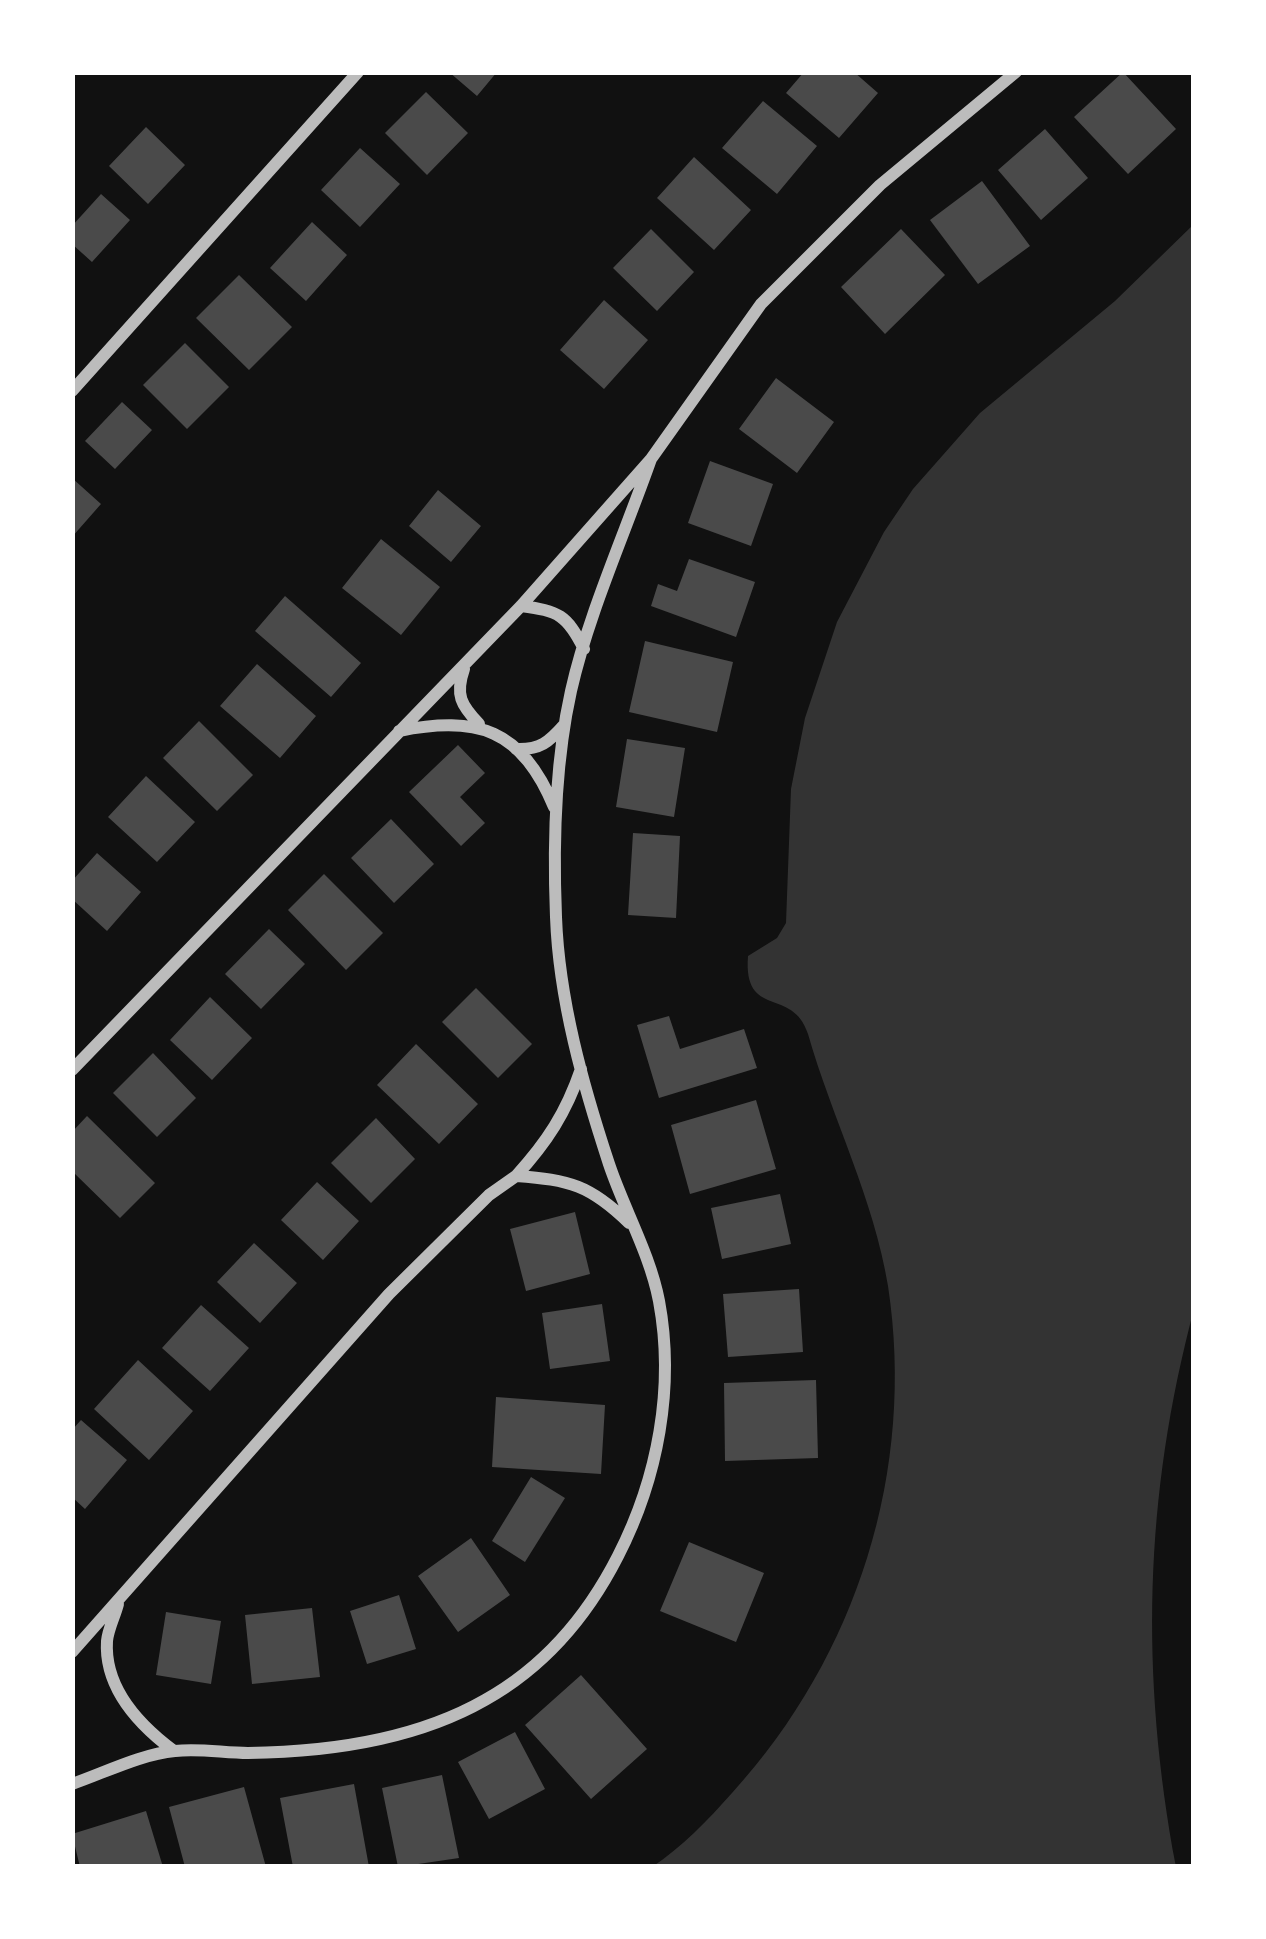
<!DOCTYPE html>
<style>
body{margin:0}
#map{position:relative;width:1266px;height:1939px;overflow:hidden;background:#111;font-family:"Golos Text",sans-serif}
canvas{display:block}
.frame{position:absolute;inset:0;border:75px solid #fff;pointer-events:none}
</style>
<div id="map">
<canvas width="1266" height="1939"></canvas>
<div class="frame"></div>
</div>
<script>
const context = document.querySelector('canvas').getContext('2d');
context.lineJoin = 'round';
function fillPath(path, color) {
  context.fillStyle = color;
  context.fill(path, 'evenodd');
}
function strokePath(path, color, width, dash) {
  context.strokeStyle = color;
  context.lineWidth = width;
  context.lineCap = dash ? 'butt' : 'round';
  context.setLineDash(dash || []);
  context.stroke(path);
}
fillPath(new Path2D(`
 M1194 224V1309C1144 1497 1140 1675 1176 1867H652C682 1847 708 1820 732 1793 857 1656 916 1470 888 1286 874 1199 832 1118 808 1034 793 986 743 1020 748 956L777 938 786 923 791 789 805 718 837 622 884 532 913 489 980 413 1115 301Z`), '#333');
fillPath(new Path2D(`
 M449 72H497L477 96Z
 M804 72H854L878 93 839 138 786 93Z
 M1123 72 1176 129 1128 174 1074 117Z
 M426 92 468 133 427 175 385 133Z
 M763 101 817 146 777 194 722 148Z
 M146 127 185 165 148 204 109 166Z
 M1045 129 1088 178 1041 220 998 170Z
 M360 148 400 184 360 227 321 190Z
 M694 157 751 210 714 250 657 198Z
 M982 181 1030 246 978 284 930 220Z
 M101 194 130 220 92 262 72 244V226Z
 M312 222 347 255 306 301 270 268Z
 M651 229 694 272 657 311 613 268Z
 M901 229 945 275 885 334 841 287Z
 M239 275 292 327 249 370 196 318Z
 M604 300 648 340 604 389 560 350Z
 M185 343 229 387 187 429 143 385Z
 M776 378 834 422 797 473 739 429Z
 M122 402 152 430 115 469 85 441Z
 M710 461 773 484 751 546 688 523Z
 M72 478 101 504 72 537Z
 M438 490 481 526 451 562 409 526Z
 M381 539 440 587 401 635 342 588Z
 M689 559 755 582 736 637 651 606 658 584 677 591Z
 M285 596 361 663 331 697 255 631Z
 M645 641 733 662 717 732 629 712Z
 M257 664 316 716 280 758 220 706Z
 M199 721 253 775 217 811 163 758Z
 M627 739 685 748 674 817 616 807Z
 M458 745 485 773 460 797 485 823 461 846 409 792Z
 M146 776 195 822 157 862 108 817Z
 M391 819 434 864 394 903 351 858Z
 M633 833 680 836 676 918 628 915Z
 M97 853 141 892 107 931 72 899V881Z
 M324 874 383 933 346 970 288 910Z
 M269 929 305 964 261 1009 225 974Z
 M476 988 532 1044 498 1078 442 1022Z
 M210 997 252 1038 212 1080 170 1040Z
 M669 1016 680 1049 744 1029 757 1068 659 1098 637 1025Z
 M416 1044 478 1104 439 1144 377 1085Z
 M153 1053 196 1098 157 1137 113 1093Z
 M756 1100 776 1169 690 1194 671 1125Z
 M87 1116 155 1183 120 1218 72 1171V1132Z
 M376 1118 415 1159 371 1203 331 1163Z
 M317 1182 359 1221 323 1260 281 1220Z
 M780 1194 791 1244 722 1259 711 1208Z
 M575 1212 590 1274 526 1291 510 1229Z
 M254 1243 297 1283 260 1323 217 1282Z
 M799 1289 803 1352 728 1357 723 1294Z
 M602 1304 610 1361 550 1369 542 1313Z
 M201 1305 249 1348 210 1391 162 1348Z
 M138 1360 193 1411 149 1460 94 1409Z
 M816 1380 818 1458 725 1461 724 1383Z
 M496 1397 605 1405 601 1474 492 1467Z
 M81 1420 127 1460 85 1509 72 1497V1430Z
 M531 1477 565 1498 525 1562 492 1541Z
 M471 1538 510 1595 458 1632 418 1576Z
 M689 1542 764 1573 736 1642 660 1611Z
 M399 1595 416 1649 367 1664 350 1611Z
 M312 1608 320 1677 252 1684 245 1615Z
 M166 1612 221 1621 211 1684 156 1675Z
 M581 1675 647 1749 591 1799 525 1725Z
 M515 1732 545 1789 489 1819 458 1762Z
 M442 1775 459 1858 398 1867 382 1788Z
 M354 1784 369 1867H293L280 1798Z
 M244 1787 266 1867H185L169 1807Z
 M146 1811 163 1867H80L72 1834Z`), '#4a4a4a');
strokePath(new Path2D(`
 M72 391 358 72
 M651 459 761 304 880 185 1016 72
 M521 606C559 611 567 615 584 649
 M464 669C455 695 461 705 479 724
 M399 731C477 715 522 729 554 807
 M516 749C540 750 549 742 564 725
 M581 1069C566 1113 547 1142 516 1176 570 1180 590 1185 629 1223
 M72 1070 521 606 651 459C625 533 588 615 571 691 555 763 553 843 556 917 559 1000 583 1085 609 1164 624 1209 650 1254 659 1301 675 1387 658 1478 618 1556 588 1615 544 1667 485 1700 415 1740 328 1752 248 1753 224 1753 199 1748 175 1751 141 1754 104 1773 72 1784
 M118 1604C115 1616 108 1629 107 1641 104 1689 139 1725 174 1751
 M72 1652 389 1294 489 1195 516 1176`), '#bcbcbc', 12);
</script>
